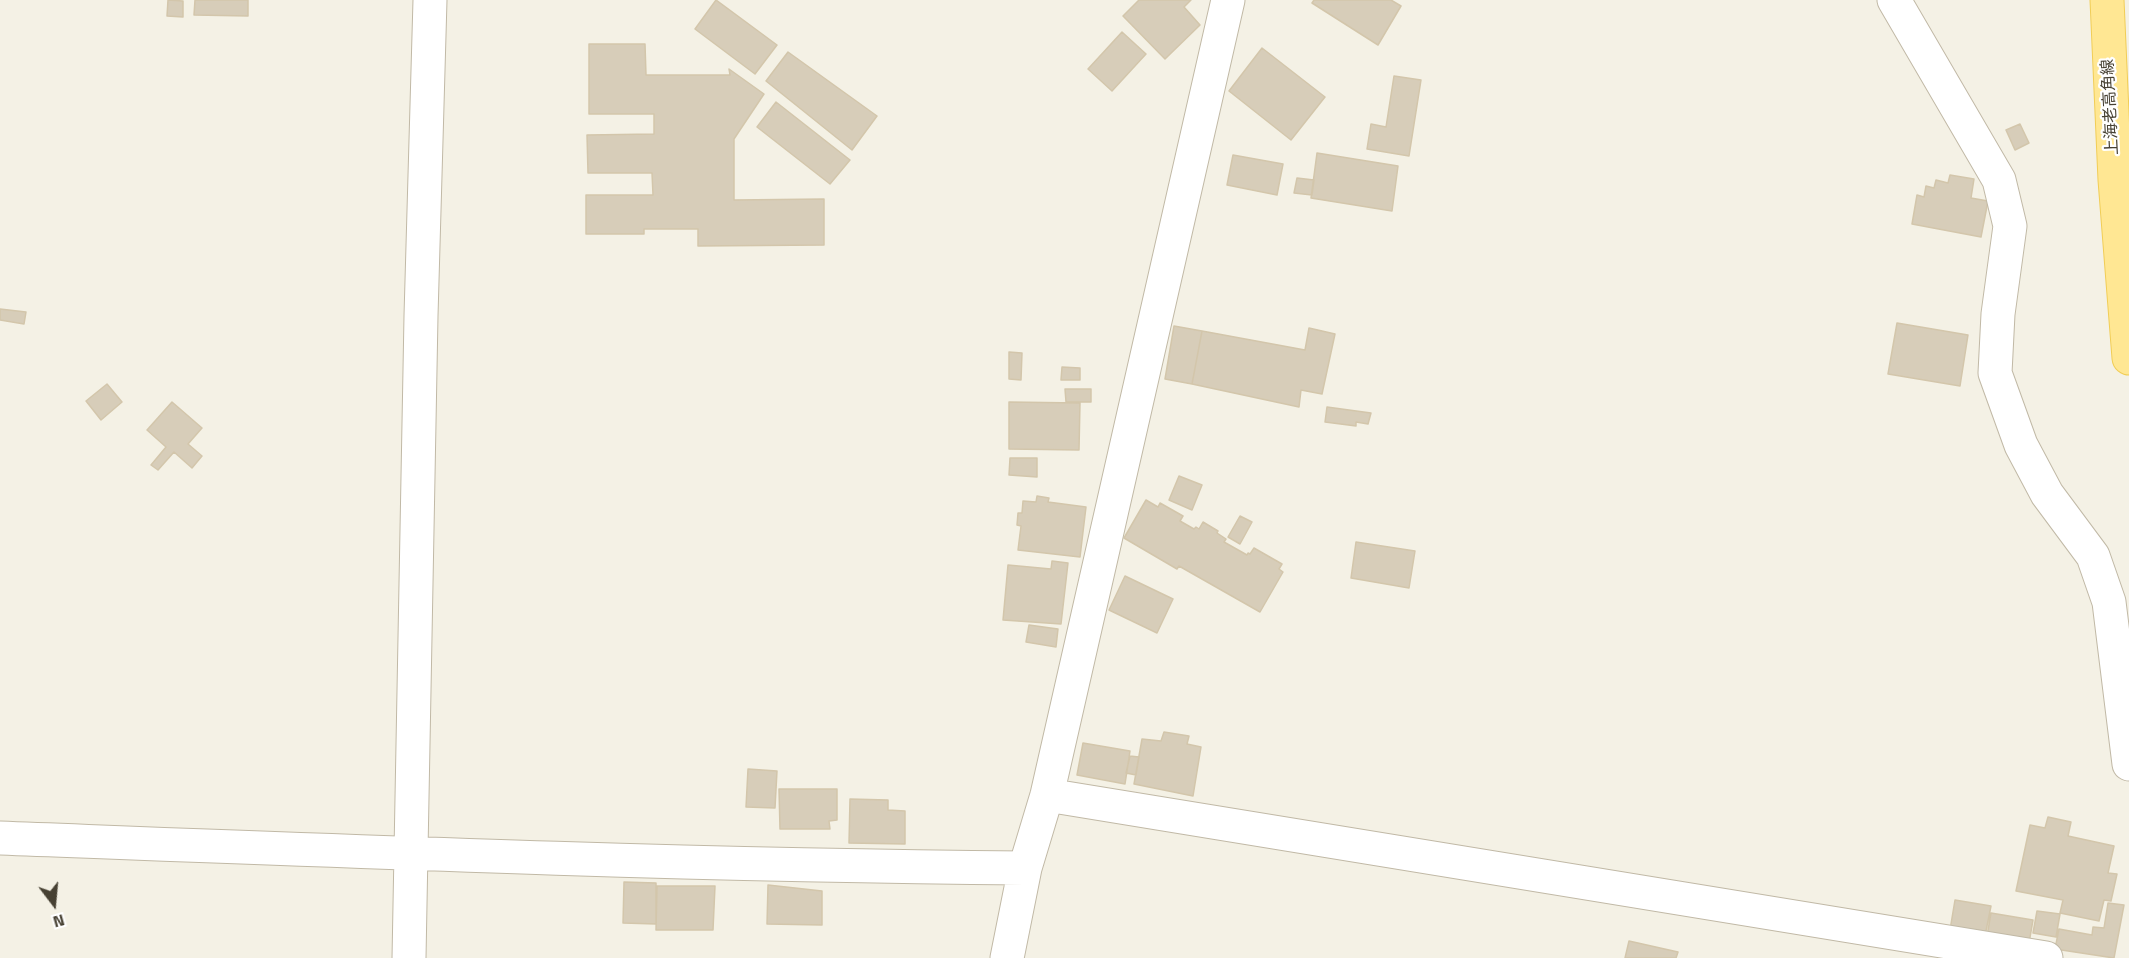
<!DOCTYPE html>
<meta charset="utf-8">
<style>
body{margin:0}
#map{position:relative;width:2129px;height:958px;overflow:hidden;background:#f4f1e5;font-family:"Titillium Web",sans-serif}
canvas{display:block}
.north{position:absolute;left:24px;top:874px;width:60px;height:60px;-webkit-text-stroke:4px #fff;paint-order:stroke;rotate:164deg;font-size:16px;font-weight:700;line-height:24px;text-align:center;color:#474133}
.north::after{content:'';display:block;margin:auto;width:21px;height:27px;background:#474133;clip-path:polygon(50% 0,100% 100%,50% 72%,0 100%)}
</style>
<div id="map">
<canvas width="2129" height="958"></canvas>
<div class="north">N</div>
</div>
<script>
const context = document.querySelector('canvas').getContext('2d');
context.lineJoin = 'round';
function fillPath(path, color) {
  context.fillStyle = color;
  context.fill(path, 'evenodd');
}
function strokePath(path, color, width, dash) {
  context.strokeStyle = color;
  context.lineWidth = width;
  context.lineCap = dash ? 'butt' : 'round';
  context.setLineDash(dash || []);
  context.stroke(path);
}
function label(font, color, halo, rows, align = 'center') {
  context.font = font + ' "Titillium Web","Noto Sans JP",sans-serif';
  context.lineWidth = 4.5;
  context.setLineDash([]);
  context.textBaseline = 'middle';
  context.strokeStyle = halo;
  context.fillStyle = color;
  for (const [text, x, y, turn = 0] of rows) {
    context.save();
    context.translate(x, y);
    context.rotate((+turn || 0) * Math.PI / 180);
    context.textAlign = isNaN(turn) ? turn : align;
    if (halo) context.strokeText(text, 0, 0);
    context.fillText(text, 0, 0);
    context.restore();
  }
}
const building = new Path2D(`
 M168 0 183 1V17L167 16Z
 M195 0H248V16L194 15Z
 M716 0 777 45 755 74 695 29Z
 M1139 0H1191L1184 7 1200 25 1165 59 1123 16Z
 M1314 0H1391L1401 6 1378 45 1312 3Z
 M1122 32 1146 54 1112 91 1088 69Z
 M589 44H645L646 75H730L729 69 764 94 734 139V200L824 199V245L698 246V229H644V234H586V195H653L652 173H588L587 135 654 134V114H589Z
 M1262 48 1325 97 1291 140 1229 91Z
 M788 52 877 116 852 150 766 81Z
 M1394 76 1421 80 1409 156 1367 149 1371 124 1386 127Z
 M776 102 850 160 830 184 757 127Z
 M2020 124 2029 143 2015 150 2006 130Z
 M1317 153 1398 166 1392 211 1311 198Z
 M1233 155 1283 164 1277 195 1227 185Z
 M1950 175 1974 179 1971 198 1988 201 1981 237 1912 224 1917 195 1924 197 1926 186 1934 188 1936 180 1948 183Z
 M1297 178 1314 180 1312 195 1294 193Z
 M0 309 26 312 24 324 0 320Z
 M1897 323 1968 335 1960 386 1888 374Z
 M1174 326 1202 331 1192 384 1165 379Z
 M1309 328 1335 334 1322 394 1301 390 1299 407 1192 384 1202 331 1305 350Z
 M1009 352 1022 353 1021 380 1009 379Z
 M1062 367 1080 368V380H1061Z
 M107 384 122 402 101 420 86 401Z
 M1065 389H1091V402H1066Z
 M172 402 202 428 188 444 202 456 192 468 174 452 158 470 151 465 166 447 147 430Z
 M1009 402 1080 403 1079 450 1009 449Z
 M1327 407 1371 413 1368 424 1356 422V426L1325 422Z
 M1010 458H1037V477L1009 475Z
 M1179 476 1202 485 1192 510 1169 500Z
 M1037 496 1049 498 1048 502 1086 507 1080 557 1018 550 1021 526 1017 525 1018 513H1022L1023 501 1036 502Z
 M1146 500 1158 507 1160 503 1183 516 1180 521 1194 529 1196 527 1199 529 1203 522 1218 531 1217 533 1226 539 1224 542 1247 555 1248 553 1250 554 1254 548 1282 564 1279 569 1283 572 1260 612 1179 566 1177 569 1124 538Z
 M1240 516 1252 522 1240 544 1228 537Z
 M1356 542 1415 551 1409 588 1351 578Z
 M1052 561 1068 563 1061 624 1003 620 1008 565 1051 569Z
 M1125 576 1173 599 1157 633 1109 610Z
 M1029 625 1058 629 1056 647 1026 642Z
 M1164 732 1189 736 1187 744 1201 747 1193 796 1134 784 1142 739 1161 741Z
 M1083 743 1130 751 1125 784 1077 775Z
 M1130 756 1139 757 1136 775 1126 773Z
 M748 769 777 771 775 808 746 807Z
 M779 789H837V820L829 821 830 829H780Z
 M850 799 888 800V810L905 811V844L849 843Z
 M2048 817 2071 822 2068 836 2114 846 2108 873 2117 874 2111 901 2104 900 2099 921 2060 913 2063 900 2016 891 2030 825 2045 828Z
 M624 882 656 883V924L623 923Z
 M768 885 822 891V925L767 924Z
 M657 886H715L713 930H656Z
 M1955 900 1991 906 1985 936 1950 930Z
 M2108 903 2124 905 2114 958 2055 949 2059 929 2092 935 2093 927 2104 928Z
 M2037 911 2060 914 2056 937 2033 933Z
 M1991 913 2033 920 2029 943 1987 936Z
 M1629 941 1678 952 1676 958H1625Z`);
fillPath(building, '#d7cdb9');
strokePath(building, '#d3c6ab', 1.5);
const minor = new Path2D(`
 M1894 0 1999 180 2010 226 1998 314 1995 373 2021 445 2047 494 2093 556 2109 602 2129 764
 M1047 795 2046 958
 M0 838C342 851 683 865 1025 868
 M409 958 421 316 430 0
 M1007 958 1025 868 1047 795 1228 0`);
const major = new Path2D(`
 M2107 0 2115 180 2129 358`);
strokePath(minor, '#c1b9a6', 35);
strokePath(major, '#f1cd56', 35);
strokePath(minor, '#fff', 33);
strokePath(major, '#ffe793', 33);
label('16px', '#474133', '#fff', [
 ["上海老高角線",2111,107,-93]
]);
</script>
